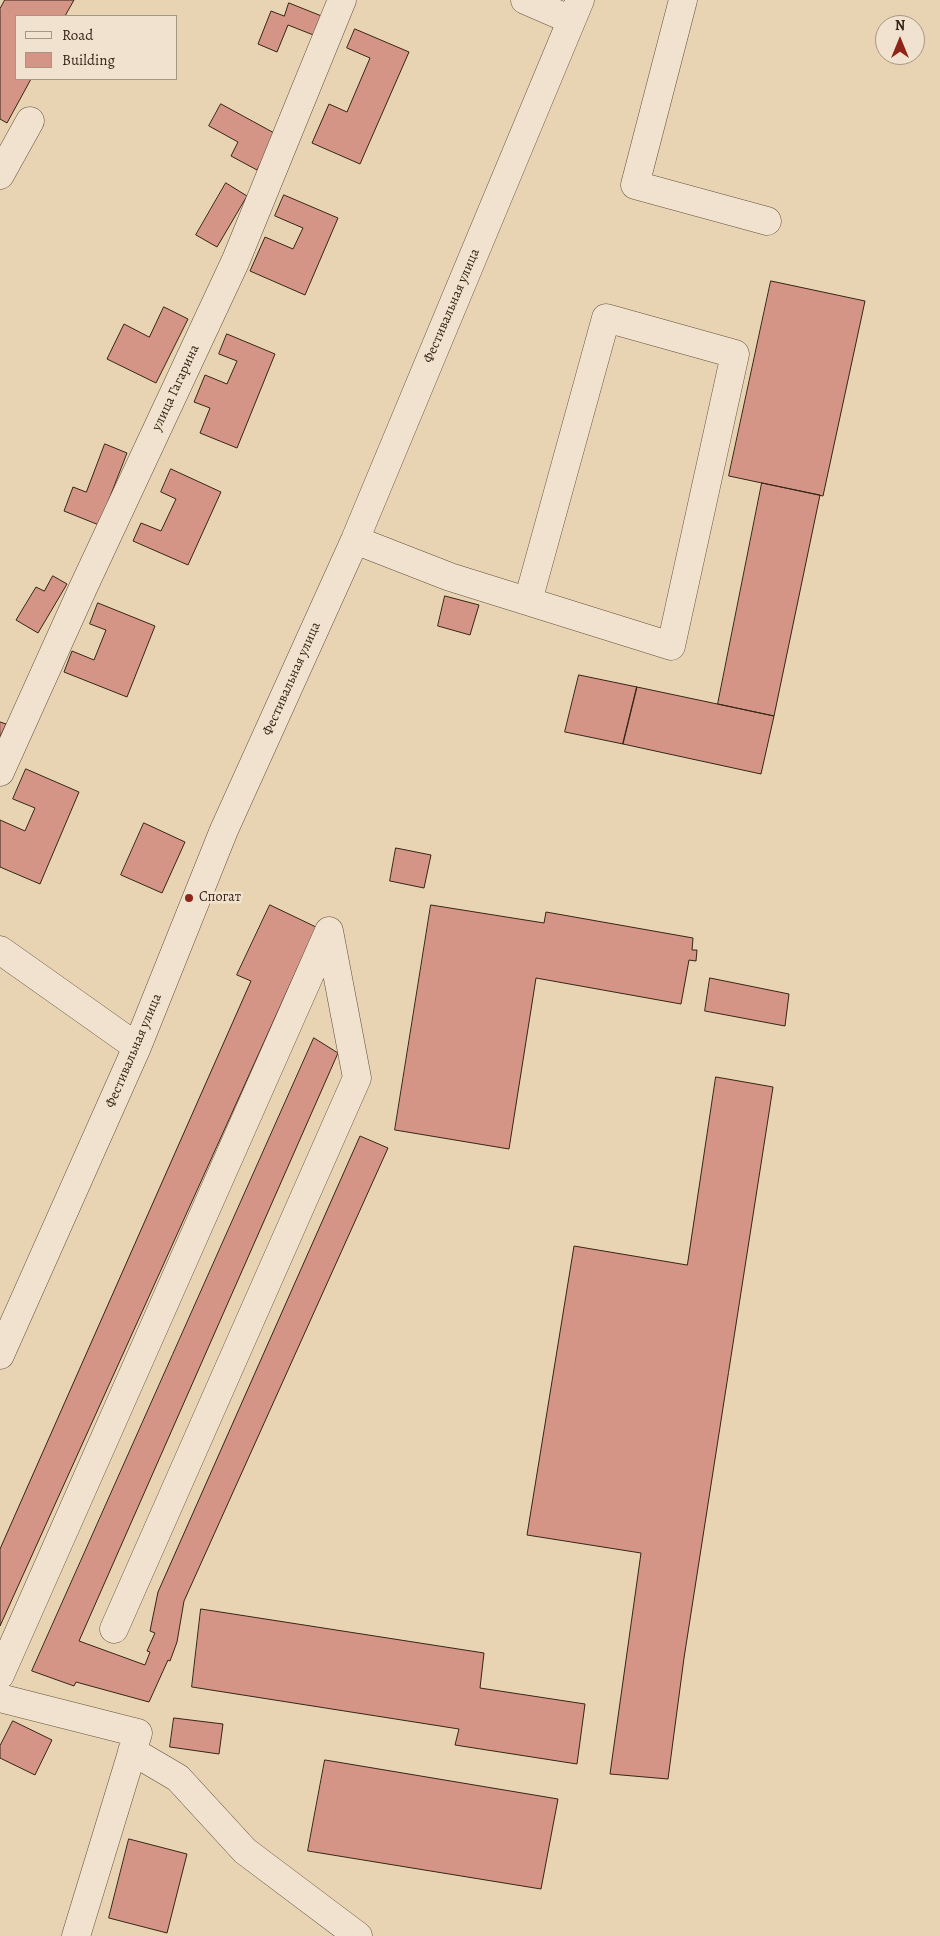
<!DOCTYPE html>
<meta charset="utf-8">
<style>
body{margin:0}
#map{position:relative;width:940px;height:1936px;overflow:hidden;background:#e8d3b3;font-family:Alegreya,serif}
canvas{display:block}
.legend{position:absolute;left:15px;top:15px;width:162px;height:65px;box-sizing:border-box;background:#f0e2ce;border:1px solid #a69684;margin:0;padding:6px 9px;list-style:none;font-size:15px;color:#362516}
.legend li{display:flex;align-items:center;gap:10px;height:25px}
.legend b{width:25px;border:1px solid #a69684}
.north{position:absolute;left:875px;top:15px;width:50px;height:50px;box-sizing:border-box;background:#f0e2ce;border:1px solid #a69684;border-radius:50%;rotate:0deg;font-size:14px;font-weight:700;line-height:20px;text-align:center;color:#362516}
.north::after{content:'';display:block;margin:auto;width:18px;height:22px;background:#8f2418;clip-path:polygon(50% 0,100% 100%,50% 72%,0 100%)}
</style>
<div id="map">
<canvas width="940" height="1936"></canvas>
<ul class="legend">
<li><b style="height:6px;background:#f0e2ce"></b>Road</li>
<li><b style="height:14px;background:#d59586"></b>Building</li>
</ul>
<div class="north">N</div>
</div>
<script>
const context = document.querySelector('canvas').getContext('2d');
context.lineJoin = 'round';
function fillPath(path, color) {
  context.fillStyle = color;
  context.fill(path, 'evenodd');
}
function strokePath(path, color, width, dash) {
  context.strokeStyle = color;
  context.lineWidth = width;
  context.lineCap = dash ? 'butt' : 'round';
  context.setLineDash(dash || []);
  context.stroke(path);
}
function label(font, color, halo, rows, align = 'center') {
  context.font = font + ' Alegreya,serif';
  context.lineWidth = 5;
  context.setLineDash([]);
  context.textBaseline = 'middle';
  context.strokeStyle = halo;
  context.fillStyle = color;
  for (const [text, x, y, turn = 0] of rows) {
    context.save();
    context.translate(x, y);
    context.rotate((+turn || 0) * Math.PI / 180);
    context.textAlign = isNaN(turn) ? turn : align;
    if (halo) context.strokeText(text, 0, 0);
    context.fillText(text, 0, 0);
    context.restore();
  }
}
const building = new Path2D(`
 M5 0H74L65 16H16V79H31L7 123 0 119V9Z
 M289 3 324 17 316 36 288 25 277 52 258 44 271 11 284 16Z
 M355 29 409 52 360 164 312 143 329 104 347 112 370 58 347 48Z
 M221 104 276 134 257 170 231 156 238 142 209 126Z
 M226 183 247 196 217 247 196 235Z
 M284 195 338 218 305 295 250 271 265 237 293 249 303 228 275 216Z
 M771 281 865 301 823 496 729 476Z
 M164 307 188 319 156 383 107 359 124 324 149 337Z
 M227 334 275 354 237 448 200 433 210 408 194 402 205 375 227 384 237 361 219 354Z
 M105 444 127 453 99 525 64 511 73 487 86 492Z
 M171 469 221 492 188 565 133 541 141 523 161 531 176 499 161 492Z
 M762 483 820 495 774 716 718 704Z
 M53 576 67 584 38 633 16 620 36 587 44 591Z
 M445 596 479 605 470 635 438 626Z
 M98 603 155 626 127 697 64 672 72 651 94 660 106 630 90 624Z
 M579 675 637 687 623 744 565 732Z
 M637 687 774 716 761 774 623 744Z
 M0 722 6 724 0 737Z
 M26 769 79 792 40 884 0 867V820L25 831 35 808 13 799Z
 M144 823 185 842 162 893 121 875Z
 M396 848 431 855 424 888 390 881Z
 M270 905 316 927 0 1626V1549L251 981 237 975Z
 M431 905 544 923 546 912 693 938 692 950H697L696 961 689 960 681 1004 536 978 509 1149 395 1130Z
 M710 978 789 994 785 1026 705 1011Z
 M314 1038 338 1053 79 1641 145 1665 150 1652 147 1651 155 1633 150 1631 158 1592 360 1136 388 1148 184 1601 177 1642 170 1661 168 1660 149 1702 76 1682 74 1686 32 1671Z
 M716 1077 773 1087 684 1658 668 1779 610 1774 641 1553 527 1535 574 1246 687 1265Z
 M201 1609 484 1653 480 1688 585 1704 577 1764 455 1745 459 1729 192 1687Z
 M174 1718 223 1724 219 1754 170 1747Z
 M13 1721 52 1740 35 1775 0 1758V1746Z
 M325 1760 558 1799 541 1889 308 1851Z
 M129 1839 187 1854 167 1933 109 1918Z`);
fillPath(building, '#d59586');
strokePath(building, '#362516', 1);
const minor = new Path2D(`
 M525 0 571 20
 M683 0 635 185 767 221
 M0 175 30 121
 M355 540 450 577 671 646 735 354 606 318 528 601
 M0 772 83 588 236 260 342 0
 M0 950 137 1047
 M0 1355 137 1047 224 830 355 540 580 0
 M0 1675 329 931 357 1078 114 1629
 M0 1698 138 1733 76 1936
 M132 1751 178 1778 245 1851 358 1936`);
strokePath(minor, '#62503d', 29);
strokePath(minor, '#f0e2ce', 28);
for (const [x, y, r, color] of [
 [189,898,5,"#8f2418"]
]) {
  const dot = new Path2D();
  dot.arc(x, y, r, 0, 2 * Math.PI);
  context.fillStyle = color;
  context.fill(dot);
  strokePath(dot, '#f0e2ce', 2);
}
label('14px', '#362516', '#f0e2ce', [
 ["Фестивальная улица",452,306,-67],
 ["улица Гагарина",176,388,-65],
 ["Фестивальная улица",292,679,-66],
 ["Фестивальная улица",134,1051,-67]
]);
label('14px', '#362516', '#f0e2ce', [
 ["Спогат",199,898]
], 'left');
</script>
